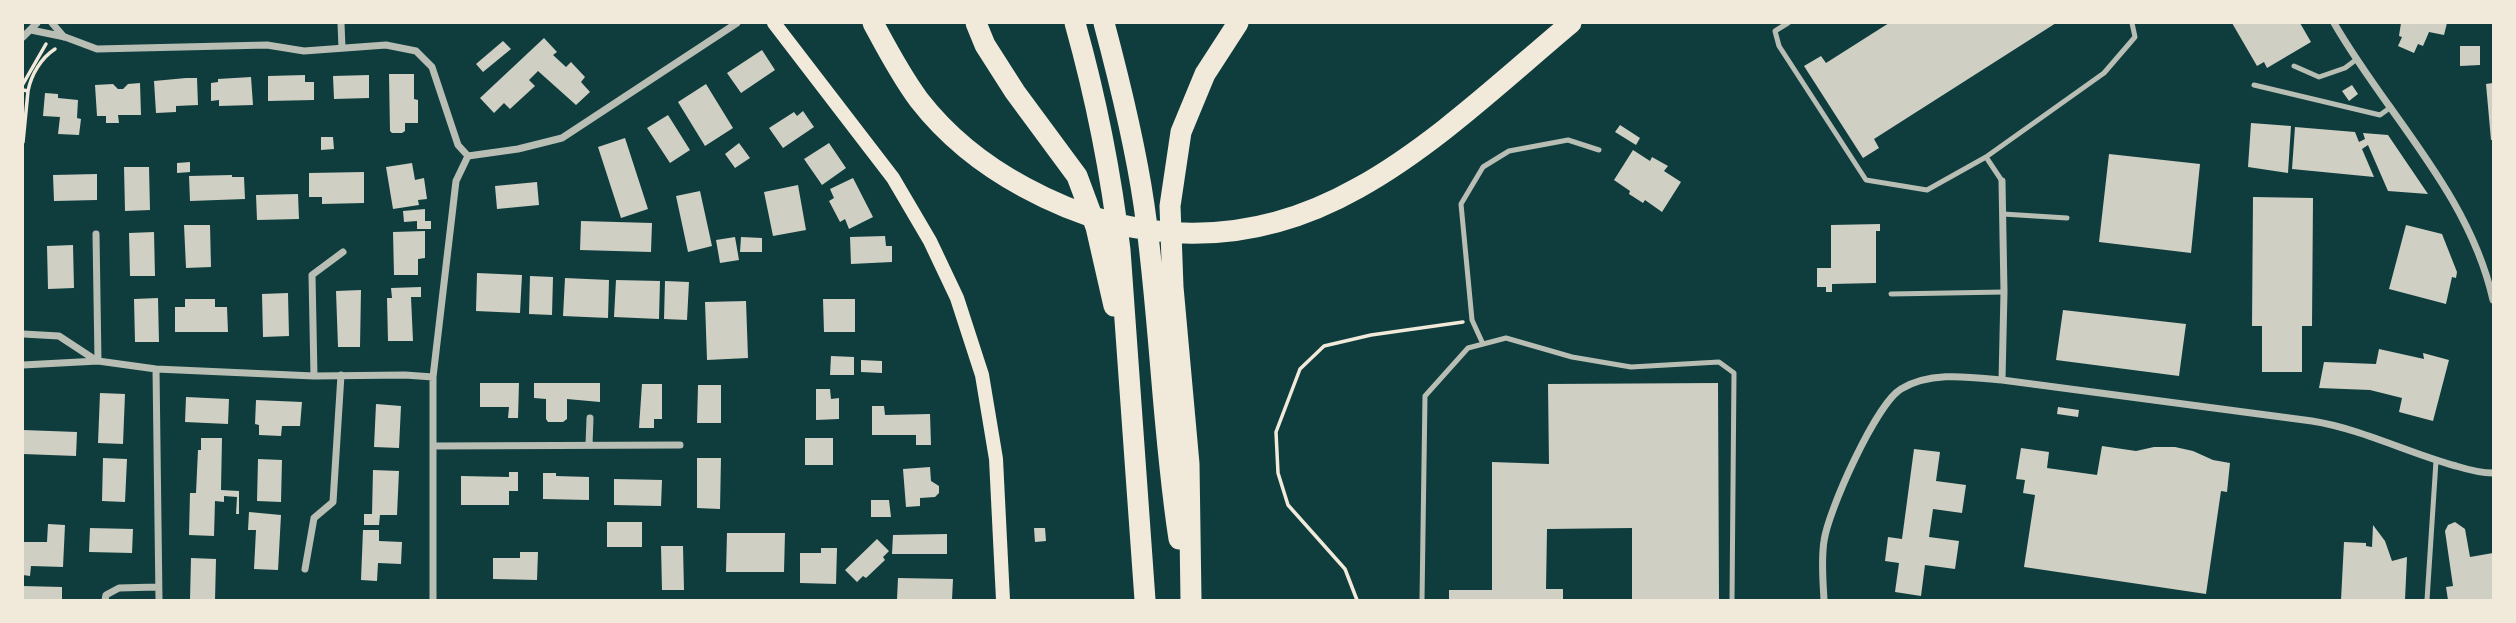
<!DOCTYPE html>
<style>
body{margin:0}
#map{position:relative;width:2516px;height:623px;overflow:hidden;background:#0f3d3e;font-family:Lato,sans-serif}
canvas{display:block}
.frame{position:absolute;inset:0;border:24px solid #f1e9da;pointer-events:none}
</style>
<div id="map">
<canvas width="2516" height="623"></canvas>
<div class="frame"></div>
</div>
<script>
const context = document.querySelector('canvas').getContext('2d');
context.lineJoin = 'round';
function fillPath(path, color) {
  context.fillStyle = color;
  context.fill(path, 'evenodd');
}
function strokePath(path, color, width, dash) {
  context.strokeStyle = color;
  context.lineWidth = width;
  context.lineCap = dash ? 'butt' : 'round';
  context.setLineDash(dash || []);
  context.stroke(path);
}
fillPath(new Path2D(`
 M1889 23H2056L1874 139 1879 148 1863 158 1804 66 1821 56 1826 63Z
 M2232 23H2300L2311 42 2267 68 2264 62 2257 66Z
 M2401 23H2447L2444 35 2429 32 2423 46 2418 44 2414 53 2398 46 2402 37 2399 36Z
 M544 38 557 52 553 55 566 67 571 62 585 77 581 82 590 92 576 105 538 71 529 80 535 86 510 109 504 103 494 113 480 98Z
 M503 41 511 49 483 72 476 64Z
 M2460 46H2480V65L2460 66Z
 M762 50 775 70 741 93 727 73Z
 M389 74H414V99L418 100V123H405V131L402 133H392L390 131Z
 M305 75V82H314V100L268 101V76Z
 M369 75V98L334 99 333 76Z
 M251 77 253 105 219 106V100L211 101V83L218 82V79Z
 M186 78H197L198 105 176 106V112L156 113 154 81Z
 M140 83 141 115H118L119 123H106V116H97L95 85 113 84 118 89H123L128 84Z
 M2493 83V140H2491L2486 84Z
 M706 84 733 128 705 146 678 102Z
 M2352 85 2358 94 2349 101 2342 91Z
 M45 93 58 94V98L78 100 77 118 81 119 79 135 58 134 60 117 43 116Z
 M803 111 814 127 783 148 769 128 794 112 797 116Z
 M668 115 690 150 670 163 647 128Z
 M2251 123 2291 126 2288 173 2248 167Z
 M1620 125 1640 138 1636 145 1615 132Z
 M2295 127 2355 132 2359 142 2365 139 2363 133 2388 135 2428 194 2388 191 2368 145 2362 149 2374 177 2292 169Z
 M321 137H333L334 149 321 150Z
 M625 138 648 209 621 218 598 147Z
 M739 143 750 158 735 168 725 154Z
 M829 143 846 168 822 185 804 159Z
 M1633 150 1650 161 1652 157 1668 166 1664 171 1681 182 1662 212 1645 200 1643 203 1629 194 1630 191 1614 180Z
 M2109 154 2200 164 2191 253 2099 242Z
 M190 162V172L177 173V163Z
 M412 163 415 180 424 178 427 199 418 200 419 205 393 209 386 167Z
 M124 167H149L150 210 125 211Z
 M364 172V203L322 204V197H309V173Z
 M97 174V200L54 201 53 175Z
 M232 175V177H244L245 199 190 201 189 176Z
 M853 178 873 217 849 229 845 219 840 222 829 201 834 198 830 189Z
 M537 182 539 205 497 209 495 186Z
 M798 185 806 230 773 236 764 192Z
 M700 191 712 246 688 252 676 196Z
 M298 194 299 219 257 220 256 195Z
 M2253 197 2313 198 2312 326H2302V372H2262V326H2252Z
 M425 209V221H431V229H417V221L404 222 403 211Z
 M581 221 652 223 651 252 580 250Z
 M1880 224V231H1876V283L1832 284V292H1826V287H1817V268H1831V225Z
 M184 225H210L211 267 186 268Z
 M2406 225 2442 234 2457 272 2456 278 2452 277 2446 304 2389 289Z
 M425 231V258L418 259V275H394L393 232Z
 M154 232 155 276H130L129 233Z
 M885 236 886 246H892V262L851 264 850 237Z
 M735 237 739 260 720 263 716 240Z
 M741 237 762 238V252H740Z
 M73 245 74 288 48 289 47 246Z
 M477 273 522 275 520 313 476 311Z
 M530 276 553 277 552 315 529 314Z
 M565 278 609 280 608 318 563 316Z
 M616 280 660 281 659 319 614 317Z
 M665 281 689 282 687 320 664 319Z
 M421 287V297H411L413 341H388L387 298H392L391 288Z
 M361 290 360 347H338L336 291Z
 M288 293 289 336 263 337 262 294Z
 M158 298 159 342H135L134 299Z
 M185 299H215V307H227L228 332H175V307H185Z
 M823 299H855V332H824Z
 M746 301 748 358 707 360 705 302Z
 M2063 310 2186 324 2179 376 2056 360Z
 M2379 349 2424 359 2423 353 2449 360 2433 421 2399 412 2402 398 2370 390 2319 388 2324 362 2376 364Z
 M831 356 854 357V375H830Z
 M861 360 882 361V373L861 372Z
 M480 383H519L518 418H508L509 407H480Z
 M534 383H600V402L567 399V419L563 422H548L546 419V399L534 398Z
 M1718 383 1719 600H1632V528L1547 529 1546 589H1563V600H1449V590H1492V462L1549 464 1548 384Z
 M642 384H662V419H654V428H639Z
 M698 385H721V423H697Z
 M816 389H830L831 399 839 398V419L816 420Z
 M100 393 125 394 123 444 98 443Z
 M186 397 229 399 228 424 185 422Z
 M256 400 302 402 300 426H282L281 436 259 435V425L255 424Z
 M376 404 401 406 399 448 374 447Z
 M872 406H884L885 415 930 414 931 445H916V435H872Z
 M2058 407 2079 410 2078 417 2057 414Z
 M23 430 77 432 76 456 23 454Z
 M201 438H222L221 490 239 491V514H236L237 497 224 496V502L215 501 214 536 189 535 190 493H196L198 450H201Z
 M805 438H833V465H805Z
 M2102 446 2136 451 2154 447H2175L2193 451 2213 460 2230 463 2227 492 2221 491 2206 594 2024 567 2035 495 2023 493 2025 480 2016 479 2021 448 2049 452 2047 468 2097 475Z
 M1914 449 1940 452 1936 481 1966 485 1962 513 1933 509 1929 537 1959 541 1955 569 1925 565 1921 596 1895 592 1899 563 1885 561 1888 537 1902 539Z
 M103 458 127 459 125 502 102 501Z
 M697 458H721L720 509 697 508Z
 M258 459 282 460 281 502 257 501Z
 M930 467 931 481 939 486V493L935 497 920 498V506L906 507 903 469Z
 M373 470 399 471 397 515H380L379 525H364V514H372Z
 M509 472H518V491H509V505H461V476L509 477Z
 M543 473H556V476L589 477V500L543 499Z
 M614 479 662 480 661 506 614 505Z
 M871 500H889L891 517H871Z
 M249 512 281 515 278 570 254 569 256 530H248Z
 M607 522H642V547H607Z
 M2455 522 2465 529 2470 557 2493 553V600H2448L2446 587 2453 586 2445 531 2448 525Z
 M48 524 65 525 63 567 31 566 30 576 23 575V542H47Z
 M2373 525 2385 541 2392 561 2407 557 2405 600H2341L2344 542 2366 543V546L2372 547Z
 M90 528 133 529 132 553 89 552Z
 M1034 528H1045L1046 541 1035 542Z
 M363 530H379V541L402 542 401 564 378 563 377 581 361 580Z
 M727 533H785L784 572H726Z
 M947 534V554H892L893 535Z
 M877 539 889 551 883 557 885 560 866 578 863 576 857 582 845 570Z
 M661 546H683L684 590H662Z
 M821 548H837L836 584 800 583V553H821Z
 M520 552H538L537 580 493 579V558H520Z
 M191 558 216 559 215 600H190Z
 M898 578 953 579 952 600 897 599Z
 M23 586 62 587V600H23Z`), '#cfcfc3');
strokePath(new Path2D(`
 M23 84 46 44
 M23 90 28 91C31 75 41 58 55 49
 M23 142 28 91
 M1357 600 1345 569 1288 505 1278 473 1276 432 1300 369 1324 346 1371 335 1463 322`), '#f1e9da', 3.5);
strokePath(new Path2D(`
 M1788 23 1775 31 1779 46 1866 180 1927 190 1986 157 2104 73 2135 37 2132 23
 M2294 66 2319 77 2345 68 2357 59
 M2254 85 2380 115 2391 107
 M1986 157 2002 181
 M2003 214 2067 218
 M1891 294 2004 292
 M1483 344 1472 320 1461 204 1483 167 1509 151 1568 140 1599 150
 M1422 600 1425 396 1468 348 1506 338 1572 357 1631 367 1719 362 1734 373 1732 600
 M2427 600 2436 461`), '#b8beb3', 5);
strokePath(new Path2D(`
 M52 23 64 37
 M341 23 342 48
 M2334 23C2387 115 2469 193 2493 300
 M31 30 65 37 97 49 267 45 304 51 386 45 416 51 432 67 458 145 468 156
 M23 37 37 23
 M468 156 518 149 562 138 737 23
 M96 234 98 361
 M23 334 59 336 97 361
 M23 365 98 361 156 369 314 376 405 375 433 377
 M156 369 159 600
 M314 376 312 275 343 252
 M2002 380 2004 292 2002 181
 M589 445 590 418
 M433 446 680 445
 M305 569 314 518 333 502 341 375
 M105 600 106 595 119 588 157 587
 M433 600V377L456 181 468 156
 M1824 600C1823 581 1821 560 1824 541 1828 511 1876 404 1901 389 1930 371 1970 377 2002 380L2312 421C2362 429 2408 453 2456 466 2469 470 2480 473 2493 473`), '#b8beb3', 7);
strokePath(new Path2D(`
 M774 23 893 178 930 241 957 298 982 375 996 459 1003 600`), '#f1e9da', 14);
strokePath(new Path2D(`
 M873 23C887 49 901 76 919 100 947 136 985 166 1024 187 1134 247 1248 250 1358 188 1434 146 1504 79 1571 23
 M976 23 985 45 1015 92 1077 176 1096 227 1114 306
 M1075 23C1096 98 1111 173 1120 250L1145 600
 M1104 23C1120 83 1135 143 1144 205 1160 316 1162 428 1179 539
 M1191 600 1189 464 1173 287 1170 206 1181 132 1205 74 1238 23`), '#f1e9da', 21);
</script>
